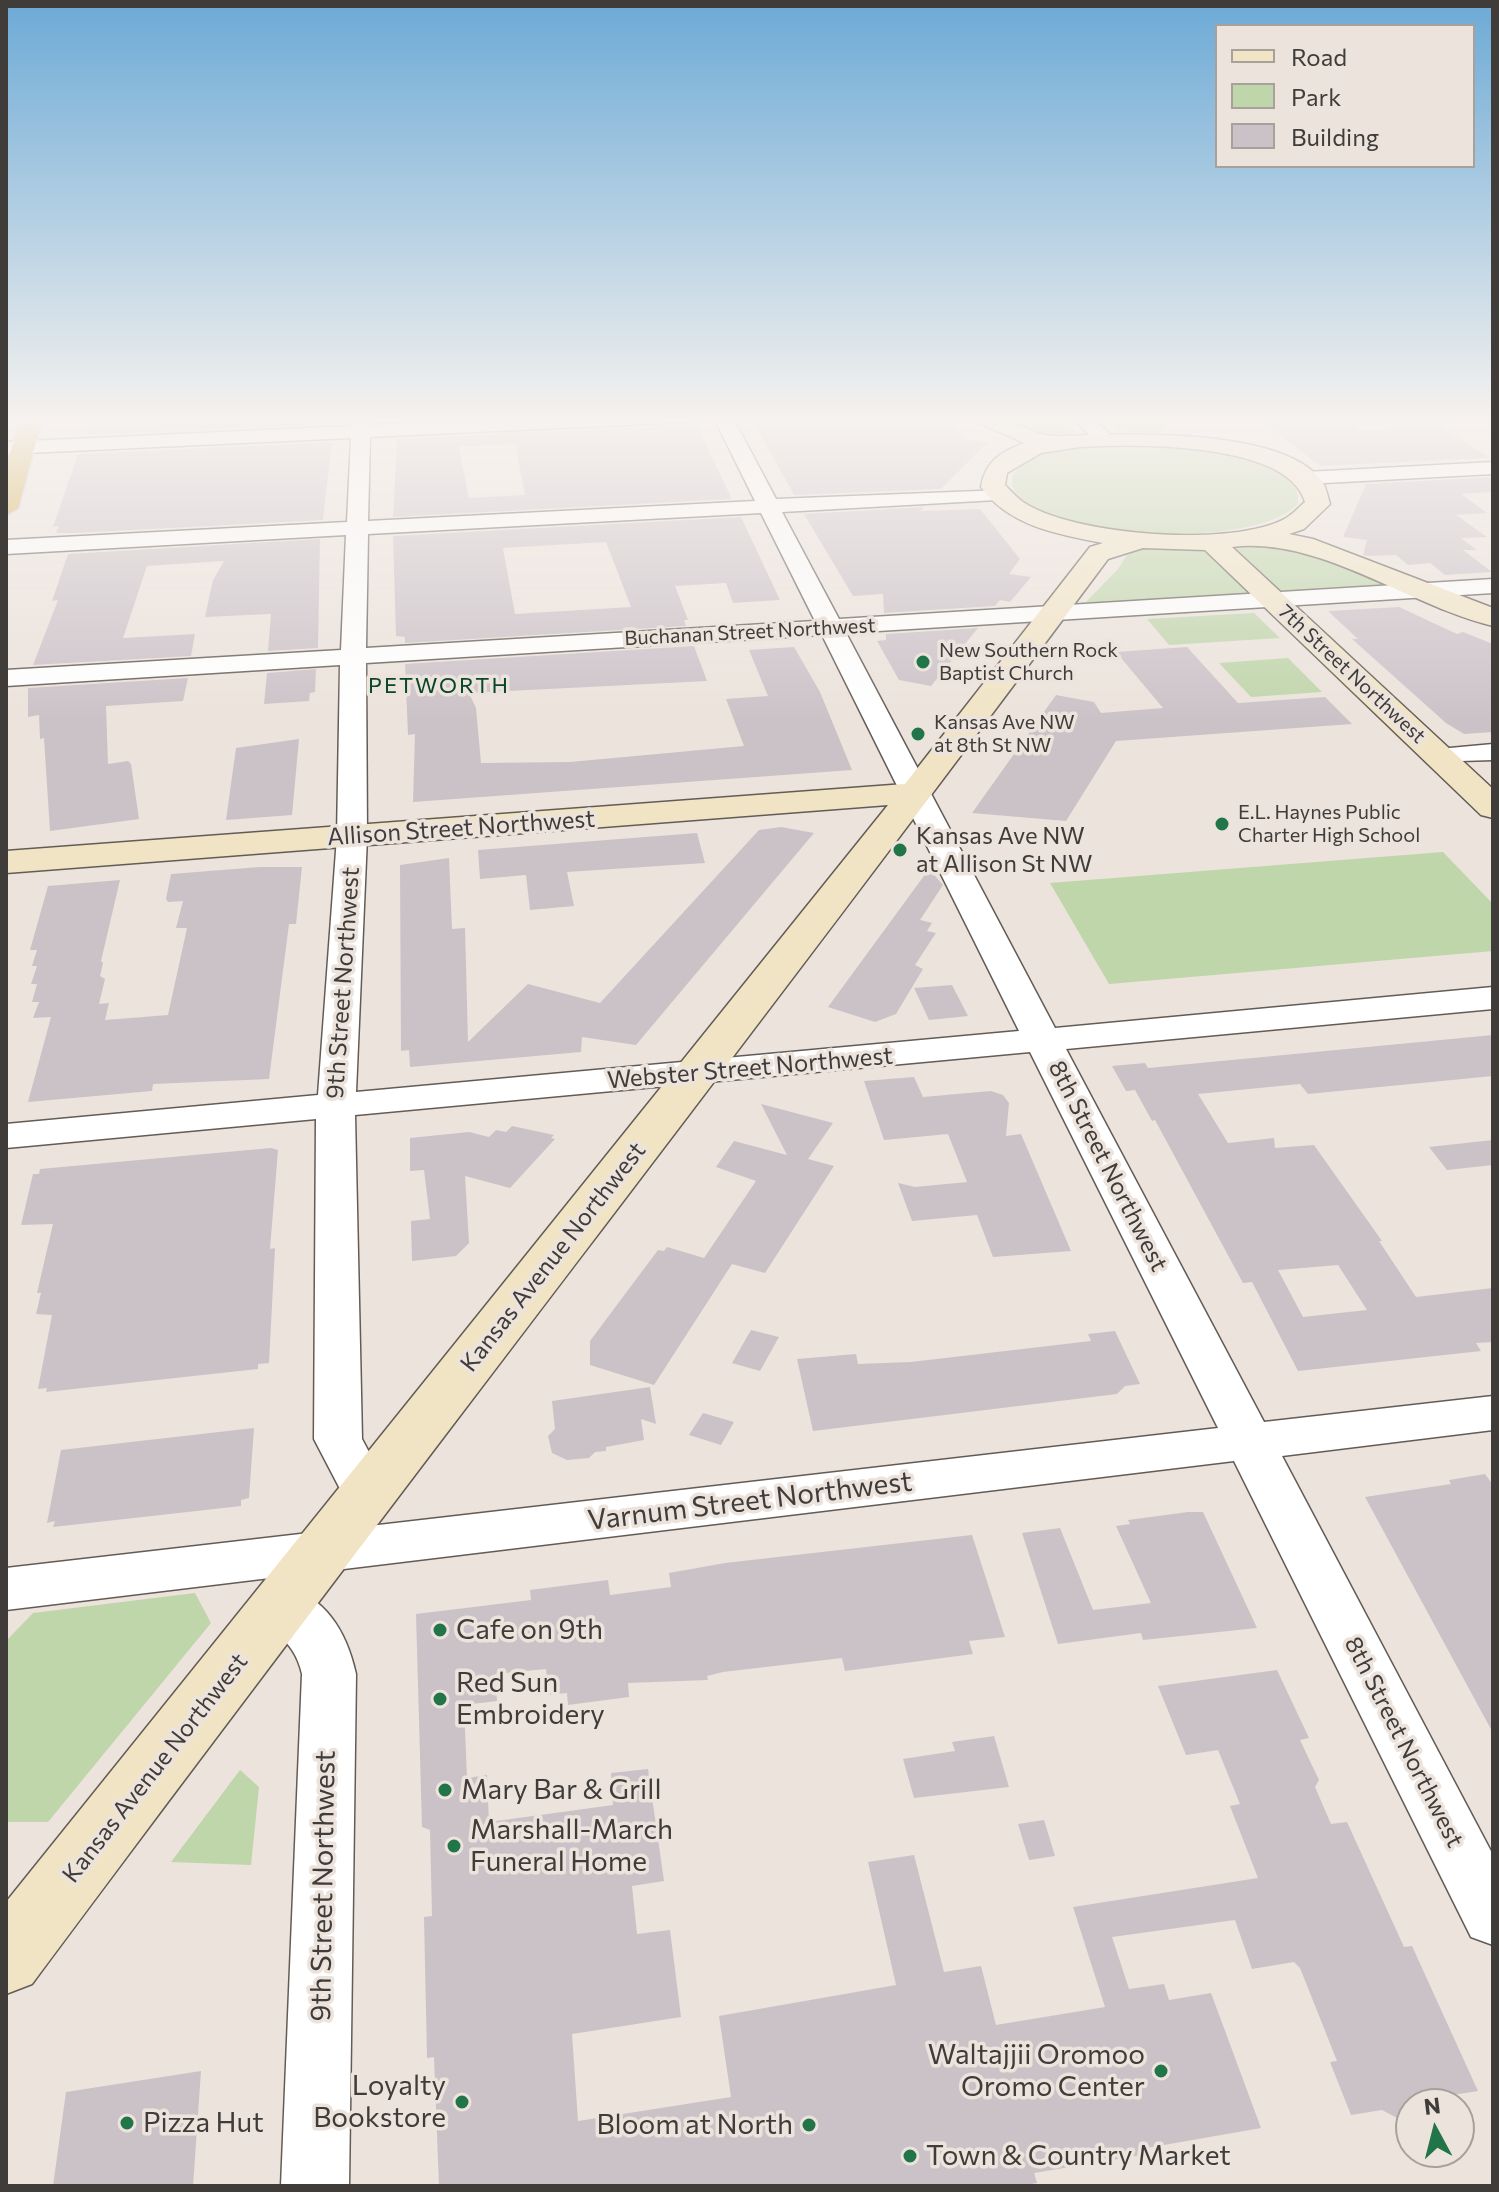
<!DOCTYPE html>
<style>
body{margin:0}
#map{position:relative;width:1499px;height:2192px;overflow:hidden;background:#ece3dc;font-family:Commissioner,sans-serif}
canvas{display:block}
.frame{position:absolute;inset:0;border:8px solid #3f3c39;pointer-events:none}
.legend{position:absolute;left:1215px;top:24px;width:260px;height:144px;box-sizing:border-box;background:#ece3dc;border:2px solid #a7a09b;margin:0;padding:10px 14px;list-style:none;font-size:24px;color:#3f3c39}
.legend li{display:flex;align-items:center;gap:16px;height:40px}
.legend b{width:40px;border:2px solid #a7a09b}
.north{position:absolute;left:1395px;top:2088px;width:80px;height:80px;box-sizing:border-box;background:#ece3dc;border:2px solid #a7a09b;border-radius:50%;rotate:353deg;font-size:22px;font-weight:700;line-height:32px;text-align:center;color:#3f3c39}
.north::after{content:'';display:block;margin:auto;width:28px;height:36px;background:#217548;clip-path:polygon(50% 0,100% 100%,50% 72%,0 100%)}
</style>
<div id="map">
<canvas width="1499" height="2192"></canvas>
<div class="frame"></div>
<ul class="legend">
<li><b style="height:10px;background:#f1e4c5"></b>Road</li>
<li><b style="height:22px;background:#bfd5aa"></b>Park</li>
<li><b style="height:22px;background:#cbc2c8"></b>Building</li>
</ul>
<div class="north">N</div>
</div>
<script>
const context = document.querySelector('canvas').getContext('2d');
context.lineJoin = 'round';
function fillPath(path, color) {
  context.fillStyle = color;
  context.fill(path, 'evenodd');
}
function strokePath(path, color, width, dash) {
  context.strokeStyle = color;
  context.lineWidth = width;
  context.lineCap = dash ? 'butt' : 'round';
  context.setLineDash(dash || []);
  context.stroke(path);
}
function label(font, color, halo, rows, align = 'center') {
  context.font = font + ' Commissioner,sans-serif';
  context.lineWidth = 7;
  context.setLineDash([]);
  context.textBaseline = 'middle';
  context.strokeStyle = halo;
  context.fillStyle = color;
  for (const [text, x, y, turn = 0] of rows) {
    context.save();
    context.translate(x, y);
    context.rotate((+turn || 0) * Math.PI / 180);
    context.textAlign = isNaN(turn) ? turn : align;
    if (halo) context.strokeText(text, 0, 0);
    context.fillText(text, 0, 0);
    context.restore();
  }
}
fillPath(new Path2D(`
 M1005 416H1059L1077 433 1050 435Z
 M1101 416H1174L1161 433 1117 431Z
 M1147 444C1177 447 1307 456 1298 503 1261 553 1003 541 1012 476 1037 437 1107 445 1147 444Z
 M1275 543 1394 588 1283 595 1231 547Z
 M1132 547 1203 548 1258 596 1096 606 1086 602 1118 569Z
 M1254 613 1280 638 1169 645 1147 619Z
 M1288 658 1322 692 1251 697 1219 663Z
 M1443 852 1493 904V951L1109 984 1050 883Z
 M195 1593 211 1623 48 1822H6V1641L33 1613Z
 M240 1770 259 1787 251 1865 171 1862Z`), '#bfd5aa');
fillPath(new Path2D(`
 M94 416H188V421L335 416 334 424 86 435Z
 M875 416H921L927 425 954 427 964 439 988 442 941 489 794 495 754 423Z
 M1255 416H1355V430L1439 426 1490 458 1320 466Z
 M688 425 697 426 732 499 393 517 397 439ZM515 444 525 495 469 498 459 447Z
 M332 442 323 520 75 533H56L59 526 53 527 78 454Z
 M1493 477V492L1461 494 1487 513 1456 515 1487 537 1461 538 1477 550H1463L1492 572 1445 575 1430 563 1408 565 1396 555 1367 556 1363 555 1367 540 1343 537 1366 484Z
 M924 507 920 511 980 509 1020 559 1009 574 1031 577 1010 602 1000 600 995 606 884 613 883 594 853 596 804 514Z
 M741 517 780 600 733 603 726 583 675 586 688 620H684L686 626 405 643V637L396 636 393 536ZM606 542 631 607 515 614 503 548Z
 M320 539 318 648 268 651 271 614 205 617 213 580 224 561 147 566 123 638 195 634 191 656 33 665 58 600 52 601 68 554Z
 M1399 607 1457 634 1463 632 1493 644V732L1464 734 1446 723 1352 639H1358L1328 611Z
 M978 628 931 686 899 680 877 641 886 640V634Z
 M694 646 707 681 469 693 476 708 481 763 570 762 744 746 726 699 768 696 749 650 794 647 820 692 852 770 413 802 415 734 408 735 405 664Z
 M1187 647 1238 703 1325 697 1352 724 1116 741 1066 821 972 813 1056 695 1094 702 1101 713 1163 708 1116 652Z
 M316 669 315 692 310 693 309 701 264 704 267 673Z
 M188 678 183 701 106 706 108 764 128 761 131 764 139 819 50 831 44 738 40 739 39 715 28 717V688Z
 M299 739 292 815 226 820 236 748Z
 M781 827 814 833 636 1045 582 1037 581 1052 410 1067 409 1050 401 1051 400 865 449 858 452 929 465 928 468 1042 528 984 600 1003 759 830Z
 M697 833 705 863 567 872 574 906 530 910 526 875 480 879 478 850Z
 M260 867H302L296 924H289L269 1079 153 1084 152 1091 28 1102 51 1017 33 1018 39 1002H32L37 984H31L37 966H32L37 950H30L48 886 120 880 101 961 103 963 100 976 105 979 99 1004 109 1003 105 1020 168 1015 187 928H176L183 901 168 902 166 899 171 874Z
 M929 869 943 885 920 920 932 923 927 931 936 933 915 965 923 969 896 1014 875 1022 828 1007Z
 M952 985 968 1016 929 1020 914 988Z
 M1493 1035V1076L1308 1094 1300 1084 1198 1094 1228 1143 1274 1138 1275 1148 1314 1145 1382 1241H1379L1416 1297 1493 1288V1342L1476 1343 1481 1351 1298 1371 1252 1282 1243 1283 1155 1120 1152 1121 1135 1090 1126 1091 1112 1066 1145 1063 1148 1068ZM1338 1265 1367 1310 1303 1317 1278 1270Z
 M914 1077 923 1097 991 1091 1003 1095 1009 1103 1006 1136 1021 1134 1071 1251 993 1257 977 1215 912 1221 898 1183 915 1187 967 1182 948 1134 884 1140 864 1081Z
 M761 1104 833 1123 808 1159 834 1166 765 1273 732 1264 654 1385 590 1365V1341L658 1250 664 1251 667 1247 704 1258 756 1181 716 1167 734 1141 787 1155Z
 M512 1126 554 1135 551 1138 555 1139 510 1188 465 1176 469 1243 456 1256 412 1261 411 1221 430 1219 424 1170 410 1171V1138L469 1132 489 1137 496 1130 506 1132Z
 M1493 1140V1165L1447 1170 1429 1147Z
 M271 1148 278 1150 270 1249 275 1248 269 1363 258 1364V1369L46 1392 47 1388 38 1389 52 1315 36 1314 41 1293H37L53 1224 21 1225 33 1174H39L40 1169Z
 M751 1330 779 1337 760 1371 732 1363Z
 M1115 1331 1140 1384 1125 1386 1117 1394 813 1431 797 1359 856 1354 858 1364 911 1362 1091 1341 1088 1334Z
 M650 1387 656 1424 641 1419 644 1440 606 1447V1451L595 1452 589 1458 567 1460 552 1453 548 1436 555 1429 552 1401Z
 M703 1413 734 1422 721 1445 689 1435Z
 M254 1428 249 1498 241 1500V1506L53 1527 55 1521 47 1523 61 1450Z
 M1485 1474 1493 1485V1733L1365 1497 1451 1484 1449 1480Z
 M1188 1512H1203L1257 1628 1143 1640 1141 1633 1058 1644 1022 1533 1060 1528 1093 1610 1151 1603 1116 1526 1130 1524 1128 1520Z
 M972 1535 1005 1637 969 1641 973 1654 845 1671 842 1658 723 1672 707 1676 708 1680 628 1683 629 1697 568 1705 567 1693 548 1695 546 1669 495 1674 497 1701 464 1705 467 1778 487 1775 489 1822 613 1805 611 1773 648 1769 664 1881 632 1886 637 1934 670 1930 681 2017 572 2034 578 2121 731 2097 719 2016 896 1985 868 1862 914 1855 944 1972 981 1966 996 2025 1105 2007 1073 1907 1258 1878 1230 1806 1240 1804 1218 1750 1186 1755 1158 1686 1277 1670 1309 1738 1300 1740 1319 1780 1315 1787 1331 1824 1347 1822 1404 1947 1412 1946 1478 2091 1415 2101 1411 2104 1410 2116 1399 2119 1382 2110 1351 2115 1330 2062 1337 2061 1300 1968 1294 1962 1252 1969 1235 1920 1112 1937 1129 1989 1164 1984 1169 2000 1211 1993 1261 2128 1147 2148 1148 2154 1034 2173 1037 2183 1020 2186H439L434 2057 427 2058 424 1917 432 1916 430 1830 422 1827 416 1614 531 1600 530 1590 608 1580 610 1595 671 1587 669 1573 725 1563Z
 M994 1736 1009 1787 914 1798 903 1759 955 1751 952 1742Z
 M1044 1820 1055 1856 1029 1860 1018 1824Z
 M201 2071 193 2186H53L66 2092Z`), '#cbc2c8');
const street = new Path2D(`
 M352 416H370V425L557 416H697L688 422 370 437 368 521 755 501 713 416H732L776 499 1004 490 1007 494 1004 498 997 500 782 512 839 619 1493 579V593L846 633 1055 1028 1493 987V1009L1066 1049 1264 1422 1493 1396V1430L1282 1456 1493 1855V1945L1471 1937 1234 1461 6 1610V1568L1218 1428 1030 1052 355 1115 362 1439 392 1495 384 1508 367 1514 350 1508 314 1439 316 1119 6 1148V1124L318 1095 337 837 340 665 6 686V670L341 650 346 535 6 554V540L347 522 351 438 6 454V442L351 426ZM761 513 815 621 366 648 368 534ZM822 635 1019 1031 356 1092 367 837 366 663Z
 M1071 416H1091L1114 439 1111 443H1097Z
 M1493 462V474L1306 484 1296 478 1306 472Z
 M1493 744V760L1428 762 1424 756 1428 750Z
 M281 1583C326 1598 346 1630 356 1674L349 2186H281L302 1674C294 1638 271 1635 255 1604L262 1589Z`);
const secondary = new Path2D(`
 M963 416C973 416 984 415 994 416 1016 420 1035 437 1058 436 1119 434 1282 426 1322 481 1326 487 1328 497 1330 504L1304 529 1289 534 1313 539 1493 608V626C1409 606 1319 536 1232 547L1493 789V818L1481 815 1205 550 1143 548 1108 559C753 1036 387 1506 32 1984L6 1994V1902L888 805 6 873V851L905 784 1090 547 1103 543C1060 535 1008 526 981 487 985 461 1001 452 1024 443ZM1080 447C1132 444 1288 441 1305 502 1299 507 1293 514 1286 518 1234 548 1073 536 1023 502 1017 498 1011 491 1005 485L1007 473 1041 453Z`);
const highway = new Path2D(`
 M21 416H43L18 508 6 515V467Z`);
strokePath(street, '#635c56', 3);
strokePath(secondary, '#635c56', 3);
strokePath(highway, '#c5c4c4', 3);
fillPath(street, '#fff');
fillPath(secondary, '#f1e4c5');
fillPath(highway, '#d1a53d');
const sky = context.createLinearGradient(0, 0, 0, 723);
sky.addColorStop(0, '#6caad6');
sky.addColorStop(0.58, '#f6f2ef');
sky.addColorStop(1, '#f6f2ef00');
context.fillStyle = sky;
context.fillRect(0, 0, 1499, 723);
for (const [x, y, r, color] of [
 [923,662,8,"#217548"],
 [918,734,8,"#217548"],
 [1222,824,8,"#217548"],
 [900,850,8,"#217548"],
 [440,1630,8,"#217548"],
 [440,1699,8,"#217548"],
 [445,1790,8,"#217548"],
 [454,1846,8,"#217548"],
 [1161,2071,8,"#217548"],
 [462,2102,8,"#217548"],
 [127,2123,8,"#217548"],
 [809,2125,8,"#217548"],
 [910,2156,8,"#217548"]
]) {
  const dot = new Path2D();
  dot.arc(x, y, r, 0, 2 * Math.PI);
  context.fillStyle = color;
  context.fill(dot);
  strokePath(dot, '#ece3dc', 3);
}
label('20px', '#3f3c39', '#ece3dc', [
 ["Buchanan Street Northwest",750,632,-3],
 ["7th Street Northwest",1352,674,43]
]);
label('20px', '#3f3c39', '#ece3dc', [
 ["New Southern Rock",939,650],
 ["Baptist Church",939,673],
 ["Kansas Ave NW",934,722],
 ["at 8th St NW",934,745],
 ["E.L. Haynes Public",1238,812],
 ["Charter High School",1238,835]
], 'left');
context.letterSpacing = '2px';
label('22px', '#094627', '#ece3dc', [
 ["PETWORTH",439,686]
]);
context.letterSpacing = '0px';
label('24px', '#3f3c39', '#ece3dc', [
 ["Allison Street Northwest",461,828,-4],
 ["9th Street Northwest",343,983,-86],
 ["Webster Street Northwest",750,1068,-5],
 ["8th Street Northwest",1108,1166,63],
 ["Kansas Avenue Northwest",553,1257,-52],
 ["8th Street Northwest",1404,1742,63],
 ["Kansas Avenue Northwest",155,1768,-52]
]);
label('24px', '#3f3c39', '#ece3dc', [
 ["Kansas Ave NW",916,836],
 ["at Allison St NW",916,864]
], 'left');
label('28px', '#3f3c39', '#ece3dc', [
 ["Varnum Street Northwest",750,1501,-7],
 ["9th Street Northwest",323,1886,-89]
]);
label('28px', '#3f3c39', '#ece3dc', [
 ["Cafe on 9th",456,1630],
 ["Red Sun",456,1683],
 ["Embroidery",456,1715],
 ["Mary Bar & Grill",461,1790],
 ["Marshall-March",470,1830],
 ["Funeral Home",470,1862],
 ["Waltajjii Oromoo",1145,2055,"right"],
 ["Oromo Center",1145,2087,"right"],
 ["Loyalty",446,2086,"right"],
 ["Bookstore",446,2118,"right"],
 ["Pizza Hut",143,2123],
 ["Bloom at North",793,2125,"right"],
 ["Town & Country Market",926,2156]
], 'left');
</script>
